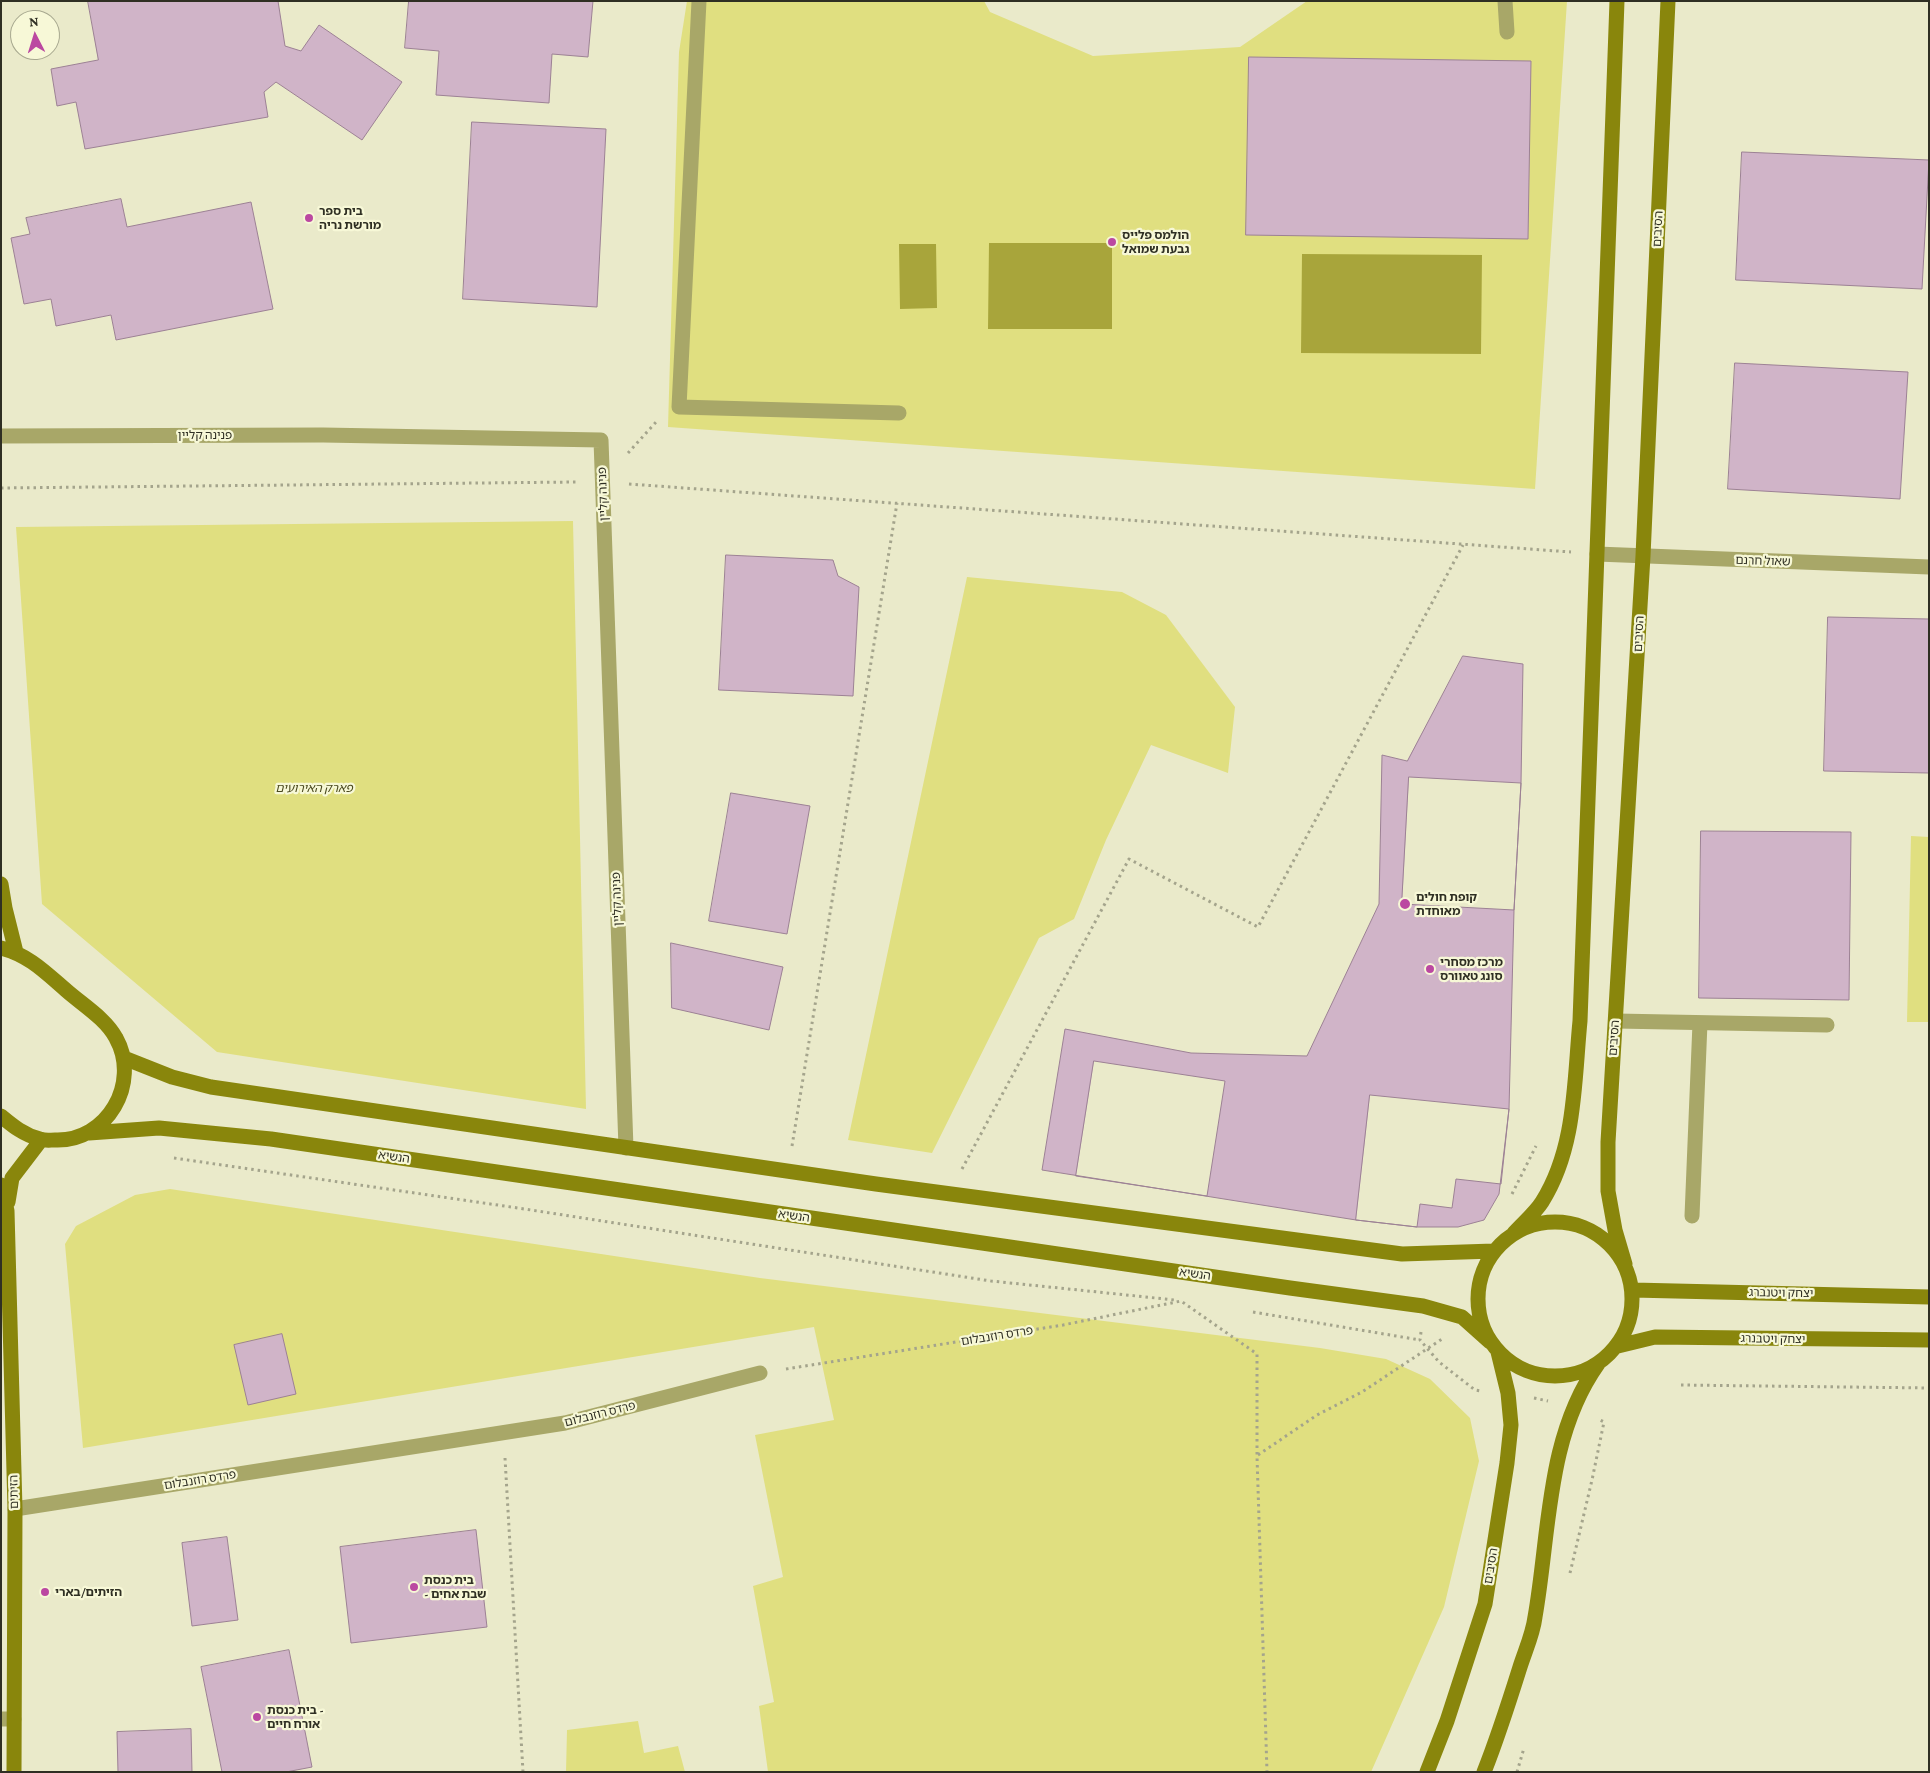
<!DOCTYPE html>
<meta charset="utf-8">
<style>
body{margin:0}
#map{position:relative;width:1930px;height:1773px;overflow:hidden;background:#eaeaca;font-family:"Crimson Pro",serif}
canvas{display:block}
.frame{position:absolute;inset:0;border:2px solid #2f2f23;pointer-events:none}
.north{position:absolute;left:10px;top:10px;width:50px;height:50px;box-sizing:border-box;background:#f7f8d7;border:1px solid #a7a88f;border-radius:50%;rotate:355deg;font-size:14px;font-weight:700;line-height:20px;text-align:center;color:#2f2f23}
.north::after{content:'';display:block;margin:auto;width:18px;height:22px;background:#bb48a1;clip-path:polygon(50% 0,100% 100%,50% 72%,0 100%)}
</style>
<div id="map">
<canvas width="1930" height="1773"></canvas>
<div class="frame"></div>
<div class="north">N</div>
</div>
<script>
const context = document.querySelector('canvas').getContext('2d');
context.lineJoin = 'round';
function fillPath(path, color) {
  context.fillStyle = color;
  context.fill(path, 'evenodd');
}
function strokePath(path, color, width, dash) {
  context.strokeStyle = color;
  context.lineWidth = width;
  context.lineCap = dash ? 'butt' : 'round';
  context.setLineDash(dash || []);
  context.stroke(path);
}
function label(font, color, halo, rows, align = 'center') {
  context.font = font + ' "Crimson Pro","Noto Sans Hebrew",serif';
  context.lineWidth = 4.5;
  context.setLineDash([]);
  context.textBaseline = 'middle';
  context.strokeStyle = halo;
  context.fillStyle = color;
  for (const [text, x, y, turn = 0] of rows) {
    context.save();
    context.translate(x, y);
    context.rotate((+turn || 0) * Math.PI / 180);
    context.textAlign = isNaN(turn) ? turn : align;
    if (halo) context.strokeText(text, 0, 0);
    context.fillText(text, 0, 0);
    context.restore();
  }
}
fillPath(new Path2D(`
 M687 1H984L990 12 1093 56 1240 47 1307 1H1567L1535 489 668 427 679 52Z
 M573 521 586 1109 217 1052 42 904 16 527Z
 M967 577 1122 592 1166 615 1235 707 1228 773 1151 745 1106 840 1074 919 1039 938 932 1153 848 1140Z
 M1911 836 1929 837V1022H1907Z
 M170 1189 760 1278 1320 1348 1386 1359 1430 1379 1470 1418 1479 1461 1444 1607 1371 1772H768L759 1706 774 1702 753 1586 783 1577 755 1435 834 1420 814 1327 83 1448 65 1244 76 1226 135 1195Z
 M638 1721 644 1753 678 1746 685 1772H566L567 1730Z`), '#e0df80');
fillPath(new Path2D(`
 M989 243H1112V329H988Z
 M899 244H936L937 308 900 309Z
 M1302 254 1482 255 1481 354 1301 353Z`), '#a8a53b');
const building = new Path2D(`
 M88 1H278L285 46 301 51 319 25 402 82 362 140 276 82 264 92 268 117 85 149 76 102 57 106 51 69 98 60Z
 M409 1H593L588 57 552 54 549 103 436 95 439 51 405 48Z
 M1249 57 1531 61 1528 239 1246 235Z
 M472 122 606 129 597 307 463 299Z
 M1742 152 1929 160 1922 289 1736 280Z
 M121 199 127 227 251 202 273 309 116 340 111 315 56 326 51 299 24 304 11 238 30 234 26 218Z
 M1735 363 1908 372 1900 499 1728 489Z
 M726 555 833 560 838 576 859 587 853 696 719 690Z
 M1828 617 1929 619V773L1824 771Z
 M1463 656 1523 664 1521 783 1514 910 1509 1109 1499 1194 1484 1220 1458 1227H1417L1356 1220 1042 1170 1065 1029 1191 1053 1307 1056 1379 904 1382 755 1407 761Z
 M1409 777 1521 783 1514 910 1402 904Z
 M731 793 810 806 787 934 709 921Z
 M1701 831 1851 832 1849 1000 1699 998Z
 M671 943 783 967 769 1030 672 1008Z
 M1094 1061 1225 1081 1207 1196 1076 1176Z
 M1370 1095 1509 1109 1501 1184 1456 1179 1452 1208 1420 1204 1417 1227 1356 1220Z
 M282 1334 296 1394 248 1405 234 1345Z
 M476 1530 487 1627 351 1643 340 1547Z
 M227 1537 238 1620 192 1626 182 1543Z
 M289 1650 312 1767 286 1772H222L201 1667Z
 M191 1729 192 1772H118L117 1732Z`);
fillPath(building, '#d0b4c8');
strokePath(building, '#9c8194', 1);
strokePath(new Path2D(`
 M628 453 657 421
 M629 484 1571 552
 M1 488 576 482
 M792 1146 897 503
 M174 1158 518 1208 991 1281 1175 1300
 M962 1169 1129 859 1258 927 1463 545
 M1512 1194 1536 1146
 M1253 1312 1420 1340
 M1421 1332 1420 1340 1439 1362 1475 1390 1481 1391
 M786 1369 1063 1325 1181 1301 1257 1354V1456L1267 1772
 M1681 1385 1929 1388
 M1534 1398 1548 1401
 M1258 1455 1317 1415 1362 1392 1442 1339
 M505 1458 523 1772
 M1570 1573 1592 1480 1604 1422 1598 1419
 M1517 1772 1524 1748`), '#a4a48c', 3, [2.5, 4]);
strokePath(new Path2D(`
 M699 1 679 407 899 413
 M1505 1 1507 32
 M1616 1021 1827 1025
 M1692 1216 1700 1023`), '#a8a768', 15);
strokePath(new Path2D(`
 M1 436 323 435 601 440 626 1148
 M1597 554 1929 567
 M15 1509 565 1423 760 1373
 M1 1719H14`), '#a8a768', 15);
strokePath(new Path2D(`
 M1 884 5 908 16 952
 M1 948C29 955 46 973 67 991 83 1005 106 1019 116 1038 141 1083 107 1142 55 1140 50 1140 45 1141 40 1139 24 1135 13 1126 1 1116
 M124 1058 172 1077 211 1087 876 1184 1402 1254 1494 1251
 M89 1133 159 1128 271 1139 1290 1288 1423 1306 1462 1317 1490 1342
 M1 1185 7 1211 15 1509 14 1772
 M8 1202 12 1178 41 1140
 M1478 1299a77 77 0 1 1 154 0a77 77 0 1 1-154 0Z
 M1514 1233C1523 1223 1535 1213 1542 1202 1576 1148 1574 1082 1580 1021L1617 1
 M1625 1264 1615 1230 1608 1191V1142L1643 556 1668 1
 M1633 1290 1929 1297
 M1618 1346 1655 1337 1929 1340
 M1427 1772 1447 1721 1485 1604 1507 1463 1511 1425 1508 1393 1498 1352
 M1484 1772C1498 1737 1509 1702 1520 1667 1525 1651 1533 1634 1535 1617 1550 1532 1546 1437 1598 1364`), '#89860c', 15);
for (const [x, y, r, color] of [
 [309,218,5,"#bb48a1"],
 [1112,242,5,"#bb48a1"],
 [1405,904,6,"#bb48a1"],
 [1430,969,5,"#bb48a1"],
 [414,1587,5,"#bb48a1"],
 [45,1592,5,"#bb48a1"],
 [257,1717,5,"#bb48a1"]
]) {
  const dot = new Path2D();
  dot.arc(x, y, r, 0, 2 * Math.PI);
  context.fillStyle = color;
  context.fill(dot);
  strokePath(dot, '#f7f8d7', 2);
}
label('bold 12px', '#2f2f23', '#f7f8d7', [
 ["בית ספר",319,211],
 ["מורשת נריה",319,225],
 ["הולמס פלייס",1122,235],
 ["גבעת שמואל",1122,249],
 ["קופת חולים",1416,897],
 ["מאוחדת",1416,911],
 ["מרכז מסחרי",1440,962],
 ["סונג טאוורס",1440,976],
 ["בית כנסת",424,1580],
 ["- שבת אחים",424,1594],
 ["הזיתים/בארי",55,1592],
 ["בית כנסת -",267,1710],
 ["אורח חיים",267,1724]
], 'left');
label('12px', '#2f2f23', '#f7f8d7', [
 ["הסיבים",1658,229,-87],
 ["פנינה קליין",205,435],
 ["פנינה קליין",603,494,-92],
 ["שאול חרנם",1763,561,2],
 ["הסיבים",1639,634,-87],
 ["פנינה קליין",617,899,-92],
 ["הסיבים",1614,1038,-86],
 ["הנשיא",394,1157,8],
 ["הנשיא",794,1216,8],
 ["הנשיא",1195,1274,8],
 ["יצחק ויטנברג",1781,1293,1],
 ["פרדס רוזנבלום",997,1336,-9],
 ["יצחק ויטבנרג",1773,1339,1],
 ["פרדס רוזנבלום",600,1414,-14],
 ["פרדס רוזנבלום",200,1480,-9],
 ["הזיתים",14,1492,-91],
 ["הסיבים",1491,1566,-81]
]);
label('italic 12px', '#4b4a1f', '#f7f8d7', [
 ["פארק האירועים",314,788]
]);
</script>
